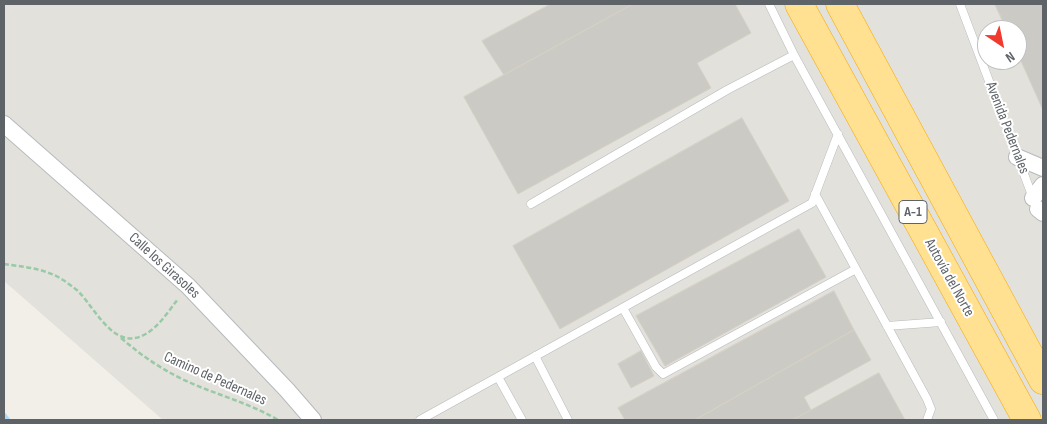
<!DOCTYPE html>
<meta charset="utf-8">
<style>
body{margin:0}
#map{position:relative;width:1047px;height:424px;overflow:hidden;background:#f1efe7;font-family:"Sofia Sans Condensed",sans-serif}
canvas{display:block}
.frame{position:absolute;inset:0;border:5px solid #5e6368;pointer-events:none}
.north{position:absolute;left:977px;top:20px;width:50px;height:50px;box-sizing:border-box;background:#fff;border:1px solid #bfc1c3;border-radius:50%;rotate:146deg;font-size:14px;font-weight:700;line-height:20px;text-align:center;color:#5e6368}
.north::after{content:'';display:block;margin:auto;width:18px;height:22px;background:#f13a2d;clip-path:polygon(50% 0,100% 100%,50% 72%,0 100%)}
</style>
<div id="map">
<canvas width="1047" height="424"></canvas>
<div class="frame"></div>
<div class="north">N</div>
</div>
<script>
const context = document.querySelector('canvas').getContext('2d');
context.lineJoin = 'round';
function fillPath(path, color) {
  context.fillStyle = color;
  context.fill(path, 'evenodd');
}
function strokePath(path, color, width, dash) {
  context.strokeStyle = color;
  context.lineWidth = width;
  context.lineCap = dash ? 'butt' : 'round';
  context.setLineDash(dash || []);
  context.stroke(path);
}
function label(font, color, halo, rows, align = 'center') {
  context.font = font + ' "Sofia Sans Condensed",sans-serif';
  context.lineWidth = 4;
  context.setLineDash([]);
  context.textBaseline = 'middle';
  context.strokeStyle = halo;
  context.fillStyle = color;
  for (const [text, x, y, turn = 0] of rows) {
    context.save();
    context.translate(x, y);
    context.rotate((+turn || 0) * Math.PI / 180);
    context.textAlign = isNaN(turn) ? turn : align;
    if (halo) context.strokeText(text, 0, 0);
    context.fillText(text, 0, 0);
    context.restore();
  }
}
fillPath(new Path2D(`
 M4 4H1043V420H163L4 281ZM987 30H1017V60H987Z`), '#e2e1db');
strokePath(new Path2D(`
 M4 415 8 420`), '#aadbff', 4.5);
const building = new Path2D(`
 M551 4H633L504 75 482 41Z
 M633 4H735L751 33 697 63 711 88 518 194 464 97Z
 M995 4H1043V110L1017 52V30H1007Z
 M742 118 789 201 560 329 513 246Z
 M799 229 826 277 665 366 636 316Z
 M834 291 854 330 695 420H625L618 408Z
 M854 330 871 360 804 397 811 410 792 420H695Z
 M641 351 654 376 631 388 618 364Z
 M879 373 905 420H792L811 410Z`);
fillPath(building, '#cccac4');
strokePath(building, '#d6d1c5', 1);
const lane = new Path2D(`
 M769 4 794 55 994 420
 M960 4 1033 198
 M815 194 927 399 931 409 927 420
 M531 204 727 90 794 55
 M623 308 656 367 663 374 856 269
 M887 326 941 322
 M535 356 568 420
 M498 377 522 420
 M420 420 812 203 838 134`);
const street = new Path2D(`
 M4 124 188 286 287 390 313 420
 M1017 157 1043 168
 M1033 198 1043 185
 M1038 209 1043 213`);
const highway = new Path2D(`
 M799 4 1027 420
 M840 4 1043 380`);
strokePath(lane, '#b7babe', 9);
strokePath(street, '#b7babe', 18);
strokePath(highway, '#f9a800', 29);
strokePath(new Path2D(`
 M4 264C23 267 45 268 63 280 68 283 73 287 78 291 99 313 118 359 154 328 163 320 171 308 178 299
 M121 338C141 355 158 367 182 379 213 394 248 402 278 420`), '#9ac9a7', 2.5, [5, 2.5]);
strokePath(lane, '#fff', 8);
strokePath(street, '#fff', 16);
strokePath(highway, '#ffe191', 28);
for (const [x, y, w] of [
 [913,212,28]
]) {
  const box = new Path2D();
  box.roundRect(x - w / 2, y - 11.5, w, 23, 4);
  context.fillStyle = '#fff';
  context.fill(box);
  strokePath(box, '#5e6368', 1);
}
label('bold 14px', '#5e6368', null, [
 ["A-1",913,212]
]);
label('15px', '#5e6368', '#fff', [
 ["Avenida Pedernales",1007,128,69],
 ["Calle los Girasoles",164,266,42],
 ["Autovía del Norte",949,278,61],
 ["Camino de Pedernales",215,379,24]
]);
</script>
